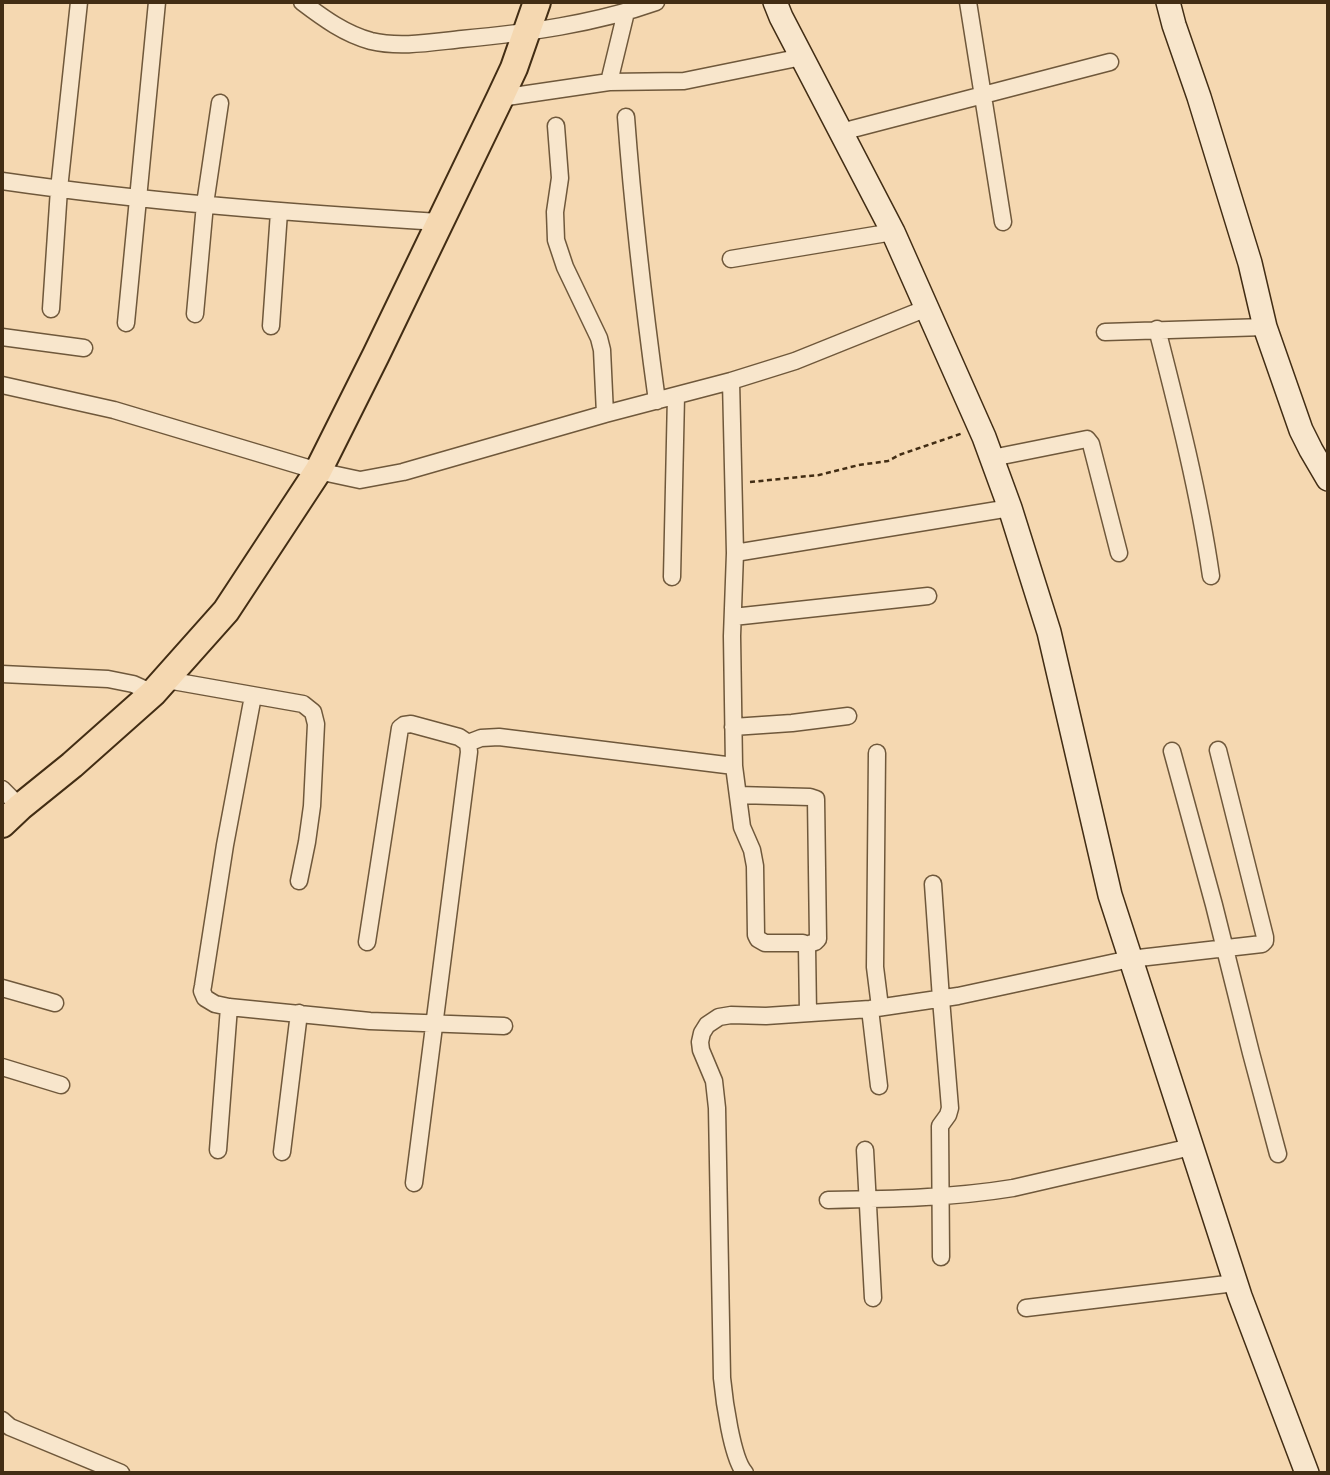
<!DOCTYPE html>
<style>
body{margin:0}
#map{position:relative;width:1330px;height:1475px;overflow:hidden;background:#f5d8b1;font-family:Cardo,serif}
canvas{display:block}
.frame{position:absolute;inset:0;border:4px solid #422d14;pointer-events:none}
</style>
<div id="map">
<canvas width="1330" height="1475"></canvas>
<div class="frame"></div>
</div>
<script>
const context = document.querySelector('canvas').getContext('2d');
context.lineJoin = 'round';
function strokePath(path, color, width, dash) { context.strokeStyle = color; context.lineWidth = width; context.lineCap = dash ? 'butt' : 'round'; context.setLineDash(dash || []); context.stroke(path); }
const street = new Path2D(`
 M302 2C323 18 345 34 371 41 400 48 433 42 462 39 527 33 594 24 656 2
 M968 2 1003 222
 M609 82 626 12
 M500 98 609 82 684 81 802 57
 M626 117C633 212 644 306 657 401
 M556 126 560 178 555 212 556 240 565 267 599 338 602 350 605 414
 M841 132 1110 62
 M2 181C147 202 293 213 439 222
 M731 259 893 232
 M51 309 59 189 79 2
 M195 314 205 204 220 103
 M126 323 157 2
 M271 326 279 212
 M1157 329C1178 411 1199 493 1211 576
 M1105 332 1265 327
 M2 337 84 348
 M731 381 735 553 732 636 734 766 742 827 752 850 755 866 756 935 758 939 765 943H803L807 946 808 1013
 M2 385 114 410 318 471 360 480 403 472 605 414 731 381 795 361 927 308
 M992 458 1087 439 1091 444 1119 553
 M735 553 1010 508
 M672 577 676 396
 M733 617 928 596
 M2 674 108 679 133 684 153 693
 M167 680 303 704 313 712 316 724 312 806 307 842 299 881
 M253 696 225 845 203 986 202 991 205 998 215 1004 229 1007 370 1021 504 1026
 M733 727 792 723 848 716
 M468 743 481 738 499 737 734 766
 M1172 751 1214 905 1251 1053 1278 1154
 M877 753 875 967 880 1007
 M2 789 20 807
 M738 795 810 797 816 799 818 939 815 942 806 945
 M933 884 941 999 950 1108 948 1115 940 1126 941 1257
 M367 942 400 728 404 725 411 724 459 737 468 743 469 752 414 1183
 M2 988 55 1003
 M870 1009 879 1086
 M2 1067 61 1085
 M218 1150 229 1007
 M865 1150 873 1298
 M282 1152 299 1013
 M828 1200C890 1199 952 1198 1013 1188L1191 1147
 M1026 1308 1235 1283
 M2 1420 10 1427 121 1473
 M745 1473C732 1459 724 1399 722 1378L717 1108 714 1081 701 1050 700 1042 702 1033 707 1025 719 1017 731 1015 766 1016 870 1009 958 996 1130 959 1262 944 1265 941V937L1218 750`);
const secondary = new Path2D(`
 M775 2 781 17 893 232 984 437 1010 508 1049 632 1110 895 1240 1296 1307 1473
 M1168 2 1174 25 1199 97 1250 263 1265 327 1301 430 1311 450 1328 479`);
const primary = new Path2D(`
 M2 824 20 807 72 765 153 693 226 611 318 471 376 355 500 98 514 68 537 2`);
strokePath(street, '#6f583b', 19);
strokePath(secondary, '#422d14', 26);
strokePath(primary, '#422d14', 30);
strokePath(new Path2D(`
 M750 482 819 475 859 465 888 461 899 455 963 433`), '#422d14', 2.5, [5, 3.5]);
strokePath(street, '#f8e6cc', 16);
strokePath(secondary, '#f8e6cc', 23);
strokePath(primary, '#f5d8b1', 26);
</script>
